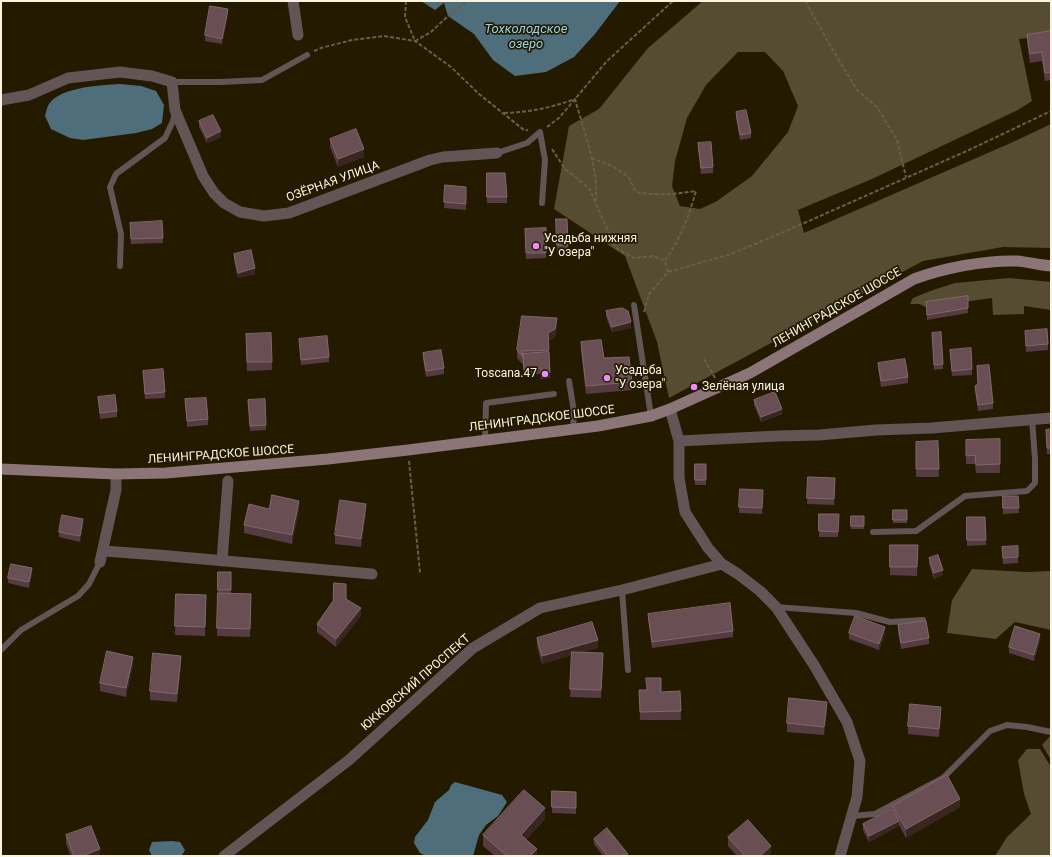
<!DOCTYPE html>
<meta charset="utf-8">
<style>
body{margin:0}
#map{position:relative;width:1052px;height:857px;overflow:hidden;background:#231a00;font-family:Roboto,sans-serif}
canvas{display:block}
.frame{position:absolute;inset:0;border:2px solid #f9f4e2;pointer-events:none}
</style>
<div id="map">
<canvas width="1052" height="857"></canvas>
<div class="frame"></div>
</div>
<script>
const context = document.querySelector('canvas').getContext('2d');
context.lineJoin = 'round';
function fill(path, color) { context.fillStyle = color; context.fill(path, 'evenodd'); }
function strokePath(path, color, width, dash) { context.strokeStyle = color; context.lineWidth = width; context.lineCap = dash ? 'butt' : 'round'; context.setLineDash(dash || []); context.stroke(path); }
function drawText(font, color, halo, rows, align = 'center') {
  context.font = font + ' Roboto,sans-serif'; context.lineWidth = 3.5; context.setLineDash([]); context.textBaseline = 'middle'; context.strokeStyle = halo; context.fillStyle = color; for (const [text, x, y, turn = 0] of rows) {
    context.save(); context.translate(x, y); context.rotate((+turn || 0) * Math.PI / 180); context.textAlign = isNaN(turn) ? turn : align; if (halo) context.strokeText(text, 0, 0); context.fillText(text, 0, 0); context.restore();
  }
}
fill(new Path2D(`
 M703 1H1051V35L1019 39 1032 101 1018 110 872 179 798 210 804 233 1013 142 1051 124V248L1003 247 923 261 669 398 657 342 625 256 554 209 569 126 599 109 648 48ZM738 52H765L783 71 798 106 788 132 752 176 717 201 700 209 680 206 672 186 675 161 687 118 706 85Z
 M1009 278 1051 282V310L1024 306V314L993 315 992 298 926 307 919 304H910L913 298 933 290 955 283Z
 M972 569 1026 572 1051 571V630L1015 622 996 639 947 633 952 600Z
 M1051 735V760L1042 745Z
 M1027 749H1040L1051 767V856H995L1007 837 1031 814 1024 794 1018 760Z`), '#554c32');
fill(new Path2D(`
 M421 1H620L595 34 574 57 546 72 515 76 493 60 474 34 448 16 444 3 435 10Z
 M120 84 141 86 156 91 164 105 162 123 152 129 136 133 83 140 70 138 51 129 45 116C46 112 47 107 49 104 60 87 102 85 120 84Z
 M455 782 502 795 507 802 498 816 486 825 479 835 473 856H426L420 853 414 843 415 837 428 820 435 802 449 790 451 785Z
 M172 841 180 842 185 850 182 855 179 856H152L149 850 152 842Z`), '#4e6e7b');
strokePath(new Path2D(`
 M406 1 405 17 415 41
 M805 1 834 52 857 90 877 107 897 140 906 177
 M415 41 431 32 448 16 468 1
 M314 51 321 48 352 40 384 36 415 41 451 67 479 94 524 130H528
 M504 113C530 112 550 108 575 99 584 132 598 166 596 200
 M547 127 559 118 607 61 673 1
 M552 149 565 169 589 188 615 247 634 258 653 256 665 261 668 272
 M591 158 610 165 628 176 636 192C657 196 675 194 696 191 688 219 681 237 665 261
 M644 312 649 294 668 272 731 254 784 232 969 150 1051 111
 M704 359 715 378
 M409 461 420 573`), '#675f47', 2, [4, 2]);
strokePath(new Path2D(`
 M172 82H221L262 80 307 55
 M540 132 545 160 542 203
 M497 153 527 143 540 132
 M120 266 121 234 110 187 116 174 165 138 173 121 175 113
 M634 305 651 416
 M569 381 574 412 573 429
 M485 439 486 403 554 394
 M873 532 916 531 965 496 1027 491 1035 483V459L1032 419
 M622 590 628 670
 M776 607 856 613 890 622 923 620
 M1 650 21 630 78 596 89 584 100 562
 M852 816 875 814 943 778 990 731 1007 725 1027 727 1051 732`), '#635456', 6);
strokePath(new Path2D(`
 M293 1 298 35
 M1 100 29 95 68 78 120 72 152 76 172 82 175 110 203 176 214 193 224 203 240 212 264 216 289 213 430 160 443 157 497 153
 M670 409 679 441V478L685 512 708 548 722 564 738 574 760 591 776 607 814 665 847 722 860 761 857 797 840 856
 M679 441 778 436 819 435 876 430 932 428 1051 418
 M104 551 158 555 372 574
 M222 561 228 481
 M100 562 116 490V474
 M224 856 349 760 473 648 540 608 622 590 722 564`), '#635456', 11);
strokePath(new Path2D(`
 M1 469 116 474 166 473 224 468 328 459 408 450 598 426 651 416 670 409 750 373 914 279C944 268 984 260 1017 261 1028 262 1040 265 1051 266`), '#8b7578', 11);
fill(new Path2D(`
 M228 15 222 44 205 41V35Z
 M1051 31V80L1045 81 1042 61 1030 63 1027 43V35Z
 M736 112 751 133V138L740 140 736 118Z
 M199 121 221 137 207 143 199 127Z
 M330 139 364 157 338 167 330 147Z
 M698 143 713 167V173L701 174 698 149Z
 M487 173 507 197V203H487Z
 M445 185 466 187V210L444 208Z
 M556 219H567L568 251H557Z
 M162 221 163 243 131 244 130 223Z
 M546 228V258L526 259 525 229Z
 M234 254 255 274 238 278 234 260Z
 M968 296V313L927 320 926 302Z
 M606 311 631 328 612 332 606 317Z
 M557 326 555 337 548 341 550 378 541 379V374L524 375 523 365 517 358V350Z
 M1025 331 1048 344V350L1026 352Z
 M271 333 272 370 247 371 246 334Z
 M932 333 943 364V369L934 370Z
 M299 339 329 357V362L301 365Z
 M581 342 604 358 632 382V390L586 394 581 350Z
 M950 350 972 369V375L952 376Z
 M423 353 444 368V374L426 377 423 359Z
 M878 363 908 377V383L881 387 878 368Z
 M977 366 993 403V409L978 411 975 391V386L978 384Z
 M143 371 165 392V398L145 399Z
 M98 397 117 411V417L100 419Z
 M185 399 208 419V425L187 427Z
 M248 400 266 425V430L250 431Z
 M754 400 782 414 761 422 754 405Z
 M1051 429V454H1047L1046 430Z
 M1000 439V473H976L975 464H966V440Z
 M938 441 939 477H916V442Z
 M695 464H706V485H695Z
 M808 477 835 478 834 505 807 504Z
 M763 496 762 514 739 513V507Z
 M1003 496H1018L1019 513 1003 514Z
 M269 509 299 510 292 544 244 533V525Z
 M893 510H907V523H893Z
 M366 513 361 547 335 544V535Z
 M819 514H839L838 537H819Z
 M851 516H864V529H851Z
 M967 517 986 540V545L967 546Z
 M83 525 80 542 59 537V532Z
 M890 545H918L917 576 890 575Z
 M1018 546V563L1003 564 1002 547Z
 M929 558 943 575 934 579 929 564Z
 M218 572H231V594L251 603 250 637 217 636Z
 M32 573 29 588 8 583V578Z
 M176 594 206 595 205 636 175 635Z
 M346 599 361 616 336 647 317 632V624Z
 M648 614 733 631V637L652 648 648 619Z
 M898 625 929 638V644L901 649 898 631Z
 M849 633H885L879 650 849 639Z
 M537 638 598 648 583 652 603 661 601 698 570 697 571 655 542 664 537 646Z
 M1040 640 1034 661 1009 653V647Z
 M181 664 177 702 150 700V691Z
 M133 665 126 697 100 691V683Z
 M639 690 661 692 680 691 681 720H640Z
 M827 710 824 735 787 732V723Z
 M941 715 939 737 908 734V726Z
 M552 791 576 792V814L552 813Z
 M893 806 960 807 906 838 899 825V826L869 842 863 830V824L893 809Z
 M545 819 526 840 537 856H495L483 846V835Z
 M66 835 100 856H71L66 844Z
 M728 837 771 854 769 856H737L728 846Z
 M594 839 628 856H603L594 844Z`), '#573b43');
fill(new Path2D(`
 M228 9V15L222 44V39Z
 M221 131V137L207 143V138Z
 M364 149V157L338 167V159Z
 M255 268V274L238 278V273Z
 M557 318V326L555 337 548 341V333Z
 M631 322V328L612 332V327Z
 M782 409V414L761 422V417Z
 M299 501V510L292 544V535Z
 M366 504V513L361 547V539Z
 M83 519V525L80 542V536Z
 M32 568V573L29 588V582Z
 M943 570V575L934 579V573Z
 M361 608V616L336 647V639Z
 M885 627V633L879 650V644Z
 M1040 634V640L1034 661V655Z
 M598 640V648L542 664V656Z
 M181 656V664L177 702V694Z
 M133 657V665L126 697V688Z
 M827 702V710L824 735V727Z
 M941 707V715L939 737V729Z
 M960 799V807L906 838V829Z
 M545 808V819L521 846V835Z
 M899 821V826L869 842V836Z
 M771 846V854L769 856H760Z
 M100 849V856H82Z
 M537 849V856H530Z`), '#3b2521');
const building = new Path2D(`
 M210 6 228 9 222 39 205 35Z
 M1051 31V72L1045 73 1042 52 1030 54 1027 35Z
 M746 110 751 133 740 135 736 112Z
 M213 115 221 131 207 138 199 121Z
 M356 129 364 149 338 159 330 139Z
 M711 142 713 167 701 168 698 143Z
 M487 173H505L507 197H487Z
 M445 185 466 187V204L444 202Z
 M556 219H567L568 246 557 245Z
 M162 221 163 238 131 239 130 223Z
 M546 228V253H526L525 229Z
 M251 250 255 268 238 273 234 254Z
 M968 296V308L927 315 926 302Z
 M622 308 628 311 631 322 612 327 606 311Z
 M522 316 557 318 555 329 548 333 549 350 522 351 523 357 517 350Z
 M1047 329 1048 344 1026 346 1025 331Z
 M941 332 943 364 934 365 932 333Z
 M271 333 272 362H247L246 334Z
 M327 336 329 357 301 360 299 339Z
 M601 340 604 358 629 357 632 382 586 386 581 342Z
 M971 348 972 369 952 371 950 350Z
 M441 350 444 368 426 371 423 353Z
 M549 352 550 373H541V368L524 370 523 354Z
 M905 359 908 377 881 381 878 363Z
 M989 365 993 403 978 405 975 386 978 384 977 366Z
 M163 369 165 392 145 394 143 371Z
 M775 392 782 409 761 417 754 400Z
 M115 395 117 411 100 413 98 397Z
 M206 398 208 419 187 421 185 399Z
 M265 399 266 425 250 426 248 400Z
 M1051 429V448H1047L1046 430Z
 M1000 439V464L976 465 975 455 966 456V440Z
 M938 441 939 469H916V442Z
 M695 464H706V480H695Z
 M808 477 835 478 834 499 807 498Z
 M740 489 763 490 762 508 739 507Z
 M272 495 299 501 292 535 244 525 249 504 269 509Z
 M1003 496H1018L1019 508H1003Z
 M340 500 366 504 361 539 335 535Z
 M893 510H907V520H893Z
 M819 514H839L838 532 819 531Z
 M62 515 83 519 80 536 59 532Z
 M851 516H864V526H851Z
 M967 517H985L986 540H967Z
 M890 545H918L917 567H890Z
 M1018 546V557L1003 558 1002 547Z
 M938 555 943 570 934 573 929 558Z
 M11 564 32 568 29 582 8 578Z
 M218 572H231V590H218Z
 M334 583 346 584V599L361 608 336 639 317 624 333 601Z
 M218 593 251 594 250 629 217 628Z
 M176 594 206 595 205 627 175 626Z
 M730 603 733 631 652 642 648 614Z
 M855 616 885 627 879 644 849 633Z
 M926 621 929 638 901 643 898 625Z
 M592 622 598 640 542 656 537 638Z
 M1015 626 1040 634 1034 655 1009 647Z
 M107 651 133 657 126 688 100 683Z
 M572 652 603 653 601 690 570 689Z
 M153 653 181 656 177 694 150 691Z
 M646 678H661V692L680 691 681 711 640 712 639 690H647Z
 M789 698 827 702 824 727 787 723Z
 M910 704 941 707 939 729 908 726Z
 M947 775 960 799 906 829 893 806Z
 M524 790 545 808 521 835 537 849 530 856H507L483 835Z
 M552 791 576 792V808L552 807Z
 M893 809 899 821 869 836 863 824Z
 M748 820 771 846 760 856H745L728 837Z
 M91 826 100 849 82 856H74L66 835Z
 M607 828 628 854 626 856H608L594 839Z`);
fill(building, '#694f54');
strokePath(building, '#7f696a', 1);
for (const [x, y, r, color] of [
 [536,246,4,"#ec8cfa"],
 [545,374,4,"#ec8cfa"],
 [607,378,4,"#ec8cfa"],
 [694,387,4,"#ec8cfa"]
]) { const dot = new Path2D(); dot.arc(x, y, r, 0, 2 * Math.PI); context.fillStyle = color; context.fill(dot); strokePath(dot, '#231a00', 1.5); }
drawText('12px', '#f9f4e2', '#231a00', [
 ["ОЗЁРНАЯ УЛИЦА",333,182,-20],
 ["ЛЕНИНГРАДСКОЕ ШОССЕ",837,308,-30],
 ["ЛЕНИНГРАДСКОЕ ШОССЕ",542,419,-7],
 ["ЛЕНИНГРАДСКОЕ ШОССЕ",221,455,-4],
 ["ЮККОВСКИЙ ПРОСПЕКТ",416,683,-41]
]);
drawText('12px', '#f9f4e2', '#231a00', [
 ["Усадьба нижняя",544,239],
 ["\"У озера\"",544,253],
 ["Усадьба",615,371],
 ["\"У озера\"",615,385],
 ["Toscana.47",537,374,"right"],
 ["Зелёная улица",702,387]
], 'left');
drawText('italic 13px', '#94d1eb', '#231a00', [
 ["Тохколодское",526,30],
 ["озеро",526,45]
]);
</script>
